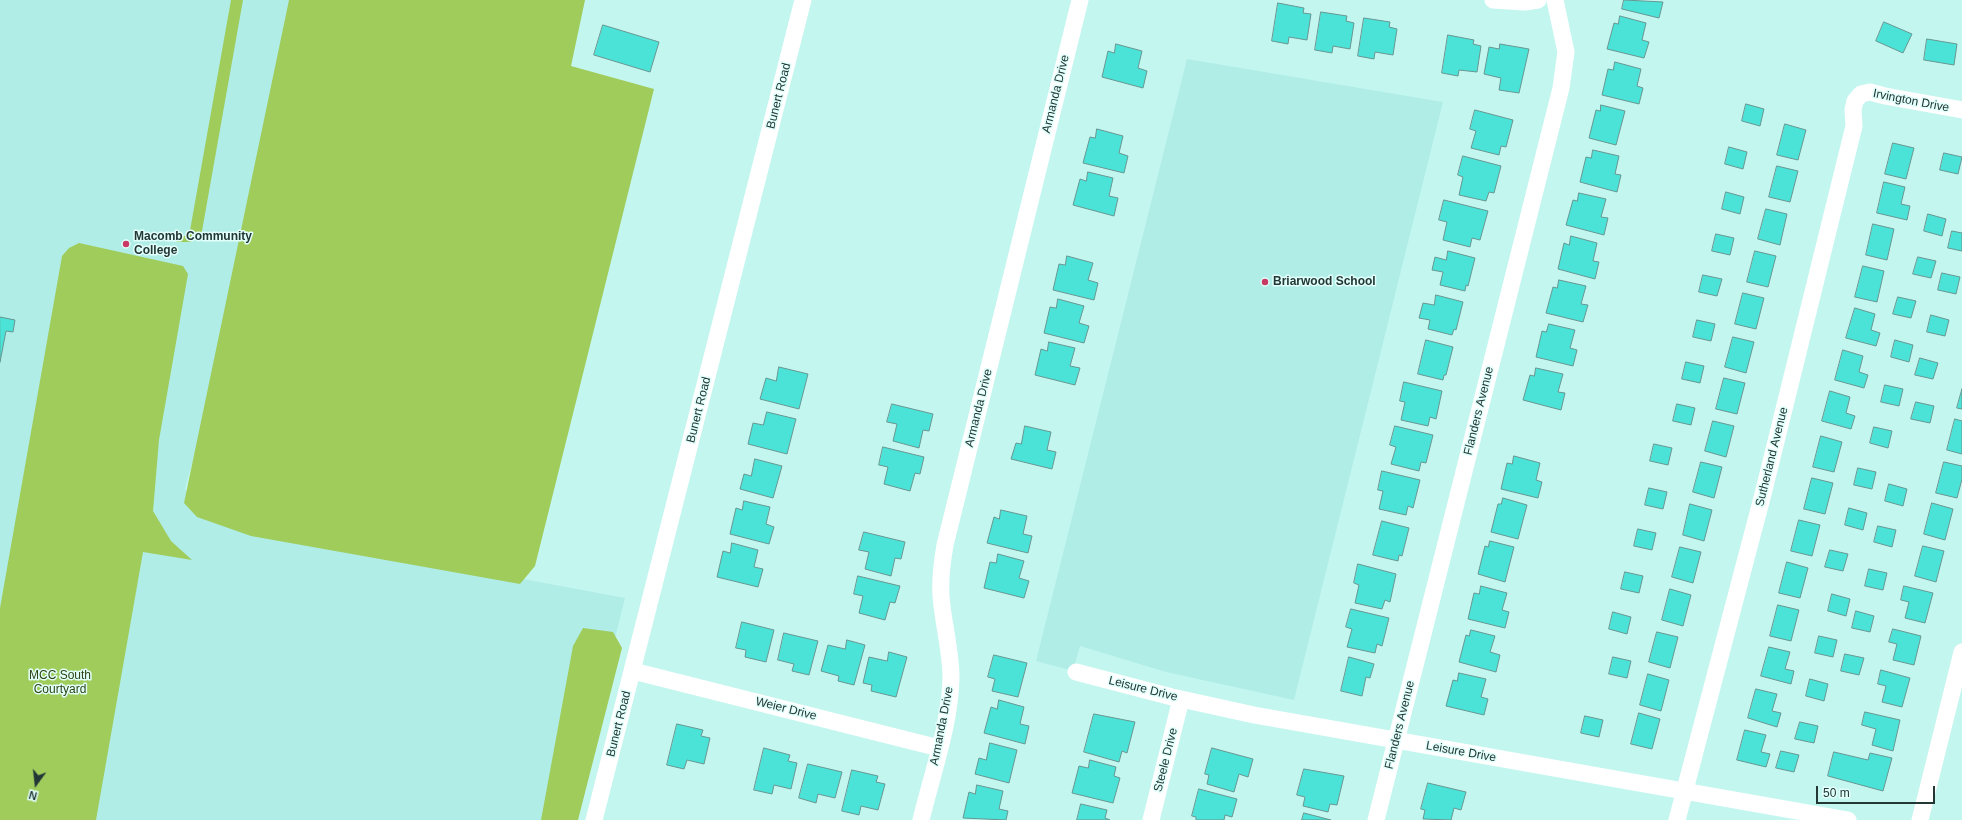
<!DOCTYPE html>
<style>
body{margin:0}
#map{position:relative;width:1962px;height:820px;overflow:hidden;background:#c4f6f0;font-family:Helvetica,sans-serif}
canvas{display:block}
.north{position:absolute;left:16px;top:764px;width:40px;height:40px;-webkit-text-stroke:3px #e1fffb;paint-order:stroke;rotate:195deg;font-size:11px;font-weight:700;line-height:16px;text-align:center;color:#233735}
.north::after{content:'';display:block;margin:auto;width:14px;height:18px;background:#233735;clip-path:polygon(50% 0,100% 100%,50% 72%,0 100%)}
.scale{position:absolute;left:1816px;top:786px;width:119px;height:18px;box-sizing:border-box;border:2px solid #233735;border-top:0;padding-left:5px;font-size:12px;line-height:14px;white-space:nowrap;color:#233735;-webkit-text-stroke:3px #e1fffb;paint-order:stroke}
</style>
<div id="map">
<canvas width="1962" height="820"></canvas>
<div class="north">N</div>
<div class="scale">50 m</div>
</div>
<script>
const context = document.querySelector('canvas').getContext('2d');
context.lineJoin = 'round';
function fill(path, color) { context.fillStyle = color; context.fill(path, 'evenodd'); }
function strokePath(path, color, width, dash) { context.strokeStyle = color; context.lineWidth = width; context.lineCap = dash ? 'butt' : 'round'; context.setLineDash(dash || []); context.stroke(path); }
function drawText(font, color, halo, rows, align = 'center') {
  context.font = font + ' Helvetica,sans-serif'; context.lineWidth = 3; context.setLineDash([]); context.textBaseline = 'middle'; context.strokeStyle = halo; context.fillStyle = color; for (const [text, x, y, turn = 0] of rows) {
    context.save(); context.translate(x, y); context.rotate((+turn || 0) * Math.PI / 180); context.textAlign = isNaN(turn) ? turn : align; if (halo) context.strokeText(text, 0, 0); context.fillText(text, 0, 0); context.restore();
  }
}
fill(new Path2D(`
 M0 0H319L185 489 212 521 625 598 570 820H0Z
 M1187 59 1443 102 1294 700 1166 672 1080 646 1073 671 1036 661Z`), '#b0ede6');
fill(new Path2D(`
 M231 0H243L202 231 191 242H176L179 236H189Z
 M289 0H585L571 66 654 89 535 566 520 584 251 536 197 517 184 503Z
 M79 243 183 266 188 274 159 440 153 511 171 541 192 560 143 552 96 820H0V608L62 256 69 248Z
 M583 628 613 632 622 648 578 820H541L573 646Z`), '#a0cc5c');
const building = new Path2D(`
 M1624 0 1663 2 1659 18 1622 9Z
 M1278 3 1304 8 1303 13 1311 14 1307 40 1289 37 1288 44 1272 41Z
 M1321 12 1347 16 1346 21 1354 23 1350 49 1333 46 1332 53 1315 50Z
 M1620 16 1646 23 1642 40 1649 42 1644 58 1607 49 1614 23 1618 24Z
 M1364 18 1390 22 1389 27 1397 29 1393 55 1375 52 1374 59 1358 56Z
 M1884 22 1912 34 1903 53 1876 41Z
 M603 25 659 42 650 72 594 55Z
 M1448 35 1474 40 1473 44 1481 46 1477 72 1459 70 1458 76 1442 73Z
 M1927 39 1957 44 1954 65 1924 60Z
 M1116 44 1142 51 1138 68 1147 71 1143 88 1102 77 1108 51 1114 53Z
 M1500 44 1529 49 1519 93 1499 90 1501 78 1484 74 1489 47 1499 49Z
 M1615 62 1641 69 1637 86 1643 88 1639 104 1602 95 1608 69 1613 70Z
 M1746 104 1764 109 1760 126 1742 121Z
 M1601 105 1625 111 1616 145 1589 138 1596 110 1600 111Z
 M1475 110 1513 120 1506 147 1501 146 1499 155 1471 148 1476 131 1470 129Z
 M1785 124 1806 130 1798 160 1777 155Z
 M1097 129 1123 136 1119 153 1128 156 1124 173 1083 163 1090 137 1095 138Z
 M1893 143 1914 148 1906 179 1885 174Z
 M1729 147 1747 152 1743 169 1725 164Z
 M1593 150 1619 156 1615 174 1621 175 1617 192 1580 182 1586 157 1591 158Z
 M1944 153 1962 157 1958 174 1940 170Z
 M1463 156 1501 166 1494 193 1489 192 1486 201 1459 195 1463 177 1458 175Z
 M1777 166 1798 171 1790 202 1769 197Z
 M1088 172 1113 178 1109 196 1118 198 1114 216 1073 205 1080 179 1086 181Z
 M1884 182 1905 187 1901 204 1910 206 1907 220 1877 213Z
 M1726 192 1744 197 1740 214 1722 209Z
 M1579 193 1606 199 1601 217 1608 218 1604 235 1566 225 1573 200 1577 201Z
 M1444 200 1488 211 1480 240 1472 238 1470 247 1443 240 1447 222 1439 220Z
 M1766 209 1787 214 1780 245 1758 239Z
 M1928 214 1946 219 1942 236 1924 231Z
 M1873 224 1894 229 1887 260 1866 255Z
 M1952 231 1962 233V251L1948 248Z
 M1716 234 1734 238 1730 255 1712 251Z
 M1571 236 1597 243 1593 261 1599 262 1595 279 1558 269 1564 243 1569 245Z
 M1448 251 1475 258 1468 286 1466 285 1465 291 1440 285 1443 272 1432 270 1435 257 1446 260Z
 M1755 251 1776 256 1768 287 1747 282Z
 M1067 256 1093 263 1088 280 1098 283 1094 300 1053 290 1059 264 1065 265Z
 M1918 257 1936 261 1931 278 1913 274Z
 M1863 266 1884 271 1877 302 1855 297Z
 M1942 273 1960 277 1956 294 1938 290Z
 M1703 275 1722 279 1717 296 1699 292Z
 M1559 280 1586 286 1581 304 1588 305 1583 322 1546 313 1553 287 1557 288Z
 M1743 293 1764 298 1756 329 1735 324Z
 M1436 295 1463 302 1456 330 1454 329 1452 335 1428 329 1430 320 1419 318 1423 303 1434 305Z
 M1898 297 1916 301 1911 318 1893 314Z
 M1058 299 1084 306 1079 323 1089 326 1084 343 1044 333 1050 307 1056 308Z
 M1855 308 1875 314 1871 330 1880 333 1876 346 1846 338Z
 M1931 315 1949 320 1945 336 1927 332Z
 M0 317 15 320 13 332 6 331 0 362Z
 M1697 320 1715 324 1711 341 1693 337Z
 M1549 324 1575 330 1570 348 1577 350 1573 366 1536 357 1542 331 1546 332Z
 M1733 337 1754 342 1746 373 1725 367Z
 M1426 340 1453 347 1446 375H1444L1443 380 1418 374Z
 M1895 340 1913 345 1909 362 1891 357Z
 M1049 342 1075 348 1070 366 1080 368 1075 385 1035 375 1041 349 1047 351Z
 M1843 350 1863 356 1859 372 1868 375 1864 388 1835 380Z
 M1920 358 1938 363 1933 379 1915 375Z
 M1686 362 1704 366 1700 383 1682 379Z
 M779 367 808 374 799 409 760 399 766 378 776 381Z
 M1536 368 1563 374 1558 392 1565 393 1561 410 1523 400 1530 375 1534 376Z
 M1724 378 1745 383 1737 414 1716 409Z
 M1404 382 1442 391 1436 419 1430 417 1428 426 1401 420 1405 402 1400 401Z
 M1885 385 1903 389 1899 406 1881 402Z
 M1962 389V409L1957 408Z
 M1830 391 1850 397 1846 413 1855 416 1851 429 1822 421Z
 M1916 402 1934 406 1930 423 1911 419Z
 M892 404 933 414 929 431 923 430 919 448 893 441 897 424 887 422Z
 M1677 404 1695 408 1691 425 1673 421Z
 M767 412 796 419 787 454 748 444 753 423 763 425Z
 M1955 419 1962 421V454L1947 450Z
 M1713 421 1734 426 1726 457 1705 451Z
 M1025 426 1051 432 1047 450 1056 452 1052 469 1011 459 1016 443 1021 444Z
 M1395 426 1433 435 1426 463 1421 462 1419 471 1391 464 1396 447 1390 445Z
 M1874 427 1892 431 1888 448 1870 443Z
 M1821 436 1842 442 1834 472 1813 467Z
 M1654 444 1672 448 1668 465 1650 461Z
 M883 447 924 457 920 474 915 473 910 491 884 484 888 467 879 465Z
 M1514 456 1540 463 1536 480 1542 482 1538 498 1501 489 1507 463 1512 464Z
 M755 459 782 466 773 498 740 489 744 474 751 476Z
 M1701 462 1722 467 1714 498 1693 492Z
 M1944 462 1962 466V479L1957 498 1936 493Z
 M1858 468 1876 472 1872 489 1854 485Z
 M1382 471 1420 480 1413 508 1408 506 1406 515 1379 509 1383 491 1378 490Z
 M1812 478 1833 483 1825 514 1804 509Z
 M1889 484 1907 489 1903 506 1885 501Z
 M1649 488 1667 492 1663 509 1645 505Z
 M1503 498 1527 505 1518 539 1491 532 1498 504H1501Z
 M744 501 770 507 766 524 774 527 769 544 730 534 736 508 742 510Z
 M1932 503 1953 509 1945 540 1924 534Z
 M1690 504 1712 510 1704 541 1683 535Z
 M1849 508 1867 513 1863 530 1845 525Z
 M1001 510 1027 516 1023 534 1032 536 1028 553 987 543 994 517 999 519Z
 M1799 520 1820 525 1812 556 1791 551Z
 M1382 521 1409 528 1402 556 1399 555 1398 561 1373 555Z
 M1878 526 1896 530 1892 547 1874 542Z
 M1638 529 1656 533 1652 550 1634 546Z
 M864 532 905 542 901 559 895 558 891 576 865 569 869 552 859 550Z
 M1490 541 1514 547 1505 582 1478 574 1485 546 1488 547Z
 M732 543 758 550 754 567 763 569 758 587 717 577 723 551 730 553Z
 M1923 546 1944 551 1936 582 1915 576Z
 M1680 547 1701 552 1693 583 1672 577Z
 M1830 550 1848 554 1843 571 1825 567Z
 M998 554 1024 561 1019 578 1029 581 1024 598 984 588 990 562 996 563Z
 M1787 562 1808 568 1800 598 1779 593Z
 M1358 564 1396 574 1390 602 1385 600 1382 609 1355 603 1359 585 1354 583Z
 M1869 569 1887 573 1883 590 1865 586Z
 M1625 572 1643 576 1639 593 1621 589Z
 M858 576 900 586 895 603 890 602 885 620 859 613 863 596 854 594Z
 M1481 586 1507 593 1502 610 1509 612 1505 628 1468 619 1474 593 1479 594Z
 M1904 586 1933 593 1925 623 1905 618 1909 602 1901 600Z
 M1670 589 1691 595 1683 626 1662 620Z
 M1832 594 1850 599 1846 616 1828 611Z
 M1778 605 1799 610 1791 641 1770 636Z
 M1351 609 1389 618 1382 646 1377 644 1375 653 1347 647 1352 629 1346 627Z
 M1856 611 1874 616 1870 632 1852 628Z
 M1613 612 1631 617 1627 634 1609 629Z
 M742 622 774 630 766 662 745 657 746 650 736 648Z
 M1893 629 1921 636 1914 665 1893 660 1897 644 1889 642Z
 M1471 630 1495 636 1490 652 1500 655 1496 672 1459 662 1466 635 1469 636Z
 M1657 632 1678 637 1670 668 1649 662Z
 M784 633 818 641 809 675 792 671 794 664 778 660Z
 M1819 636 1837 640 1833 657 1815 653Z
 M847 640 865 645 854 685 838 681 839 676 821 671 828 645 845 649Z
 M1769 647 1790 652 1785 669 1794 671 1791 684 1761 676Z
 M889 652 907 657 896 697 871 691 872 685 863 683 869 657 887 661Z
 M1845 654 1864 658 1859 675 1841 671Z
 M994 655 1027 663 1018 697 992 691 995 679 988 677Z
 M1349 657 1374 664 1370 678 1366 677 1362 696 1341 691Z
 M1613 657 1631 661 1627 678 1609 674Z
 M1881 670 1910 678 1902 707 1882 702 1886 686 1878 684Z
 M1459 673 1486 679 1481 697 1488 699 1484 715 1446 706 1453 680 1457 681Z
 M1648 674 1669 680 1661 711 1640 705Z
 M1810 679 1828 684 1824 701 1806 696Z
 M1756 689 1777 694 1772 711 1781 713 1777 727 1748 718Z
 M999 700 1024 707 1020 724 1029 726 1025 744 984 733 991 707 997 709Z
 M1865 712 1900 720 1893 751 1872 745 1876 729 1862 725Z
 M1639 713 1660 719 1652 749 1631 744Z
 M1094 714 1135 722 1127 753 1122 751 1119 762 1084 752Z
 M1585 716 1603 720 1599 737 1581 733Z
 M1800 722 1818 726 1814 743 1795 739Z
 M677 724 703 730 701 736 710 738 704 764 687 760 684 769 667 765Z
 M1745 730 1766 735 1761 752 1770 754 1766 767 1737 760Z
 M990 743 1017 750 1009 783 975 774 979 758 986 760Z
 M764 748 790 755 788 761 797 763 791 789 774 785 772 794 754 790Z
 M1212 748 1253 759 1248 777 1239 774 1234 792 1207 784 1209 775 1205 774Z
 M1781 751 1799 755 1794 772 1776 768Z
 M1834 752 1868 760 1870 753 1892 758 1883 791 1828 776Z
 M1090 760 1116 767 1114 776 1120 778 1113 803 1072 793 1079 766 1088 768Z
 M808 764 842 772 835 798 818 794 816 803 799 798Z
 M1304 769 1344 776 1337 805 1330 804 1328 812 1303 806 1305 797 1297 795Z
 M852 770 878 776 876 782 885 784 878 810 861 806 859 815 842 811Z
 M1428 783 1466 792 1461 810 1454 808 1451 820 1423 819 1425 810 1421 809Z
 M977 785 1003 791 999 809 1008 811 1006 820 963 818 969 792 975 794Z
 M1199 789 1237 799 1232 817 1225 815 1224 820H1196V817L1192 816Z
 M1081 804 1107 810 1105 818 1110 820H1077Z
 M1304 813 1331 820H1302Z`);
fill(building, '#4be3d7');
strokePath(building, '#679792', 1);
strokePath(new Path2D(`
 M1493 0 1525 2 1538 0
 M633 671 939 748
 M1076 672 1172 697 1254 715 1848 820
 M594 820 803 0
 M921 820C932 774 950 725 951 678 951 650 943 624 941 596 940 579 942 562 945 545L1080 0
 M1151 820 1181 699
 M1376 820 1561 88 1566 52 1555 0
 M1677 820 1763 494 1854 126 1853 110 1855 101 1861 94 1870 92 1885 96 1962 110
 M1920 820 1962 652`), '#fff', 17);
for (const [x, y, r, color] of [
 [126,244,4,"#c83963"],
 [1265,282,4,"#c83963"]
]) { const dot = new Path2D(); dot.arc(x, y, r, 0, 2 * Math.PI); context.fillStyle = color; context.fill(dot); strokePath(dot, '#e1fffb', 1.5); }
drawText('12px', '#233735', '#e1fffb', [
 ["Armanda Drive",1056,94,-76],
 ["Bunert Road",779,96,-76],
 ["Irvington Drive",1911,101,11],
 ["Armanda Drive",979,408,-76],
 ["Bunert Road",699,410,-76],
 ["Flanders Avenue",1479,411,-76],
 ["Sutherland Avenue",1772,457,-76],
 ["Leisure Drive",1143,689,14],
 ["Weier Drive",786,709,14],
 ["Bunert Road",619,724,-76],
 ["Flanders Avenue",1400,725,-76],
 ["Armanda Drive",942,726,-79],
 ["Leisure Drive",1461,752,10],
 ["Steele Drive",1166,760,-76]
]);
drawText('bold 12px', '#233735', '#e1fffb', [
 ["Macomb Community",134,237],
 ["College",134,251],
 ["Briarwood School",1273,282]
], 'left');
drawText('12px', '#304212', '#e1fffb', [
 ["MCC South",60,676],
 ["Courtyard",60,690]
]);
</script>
